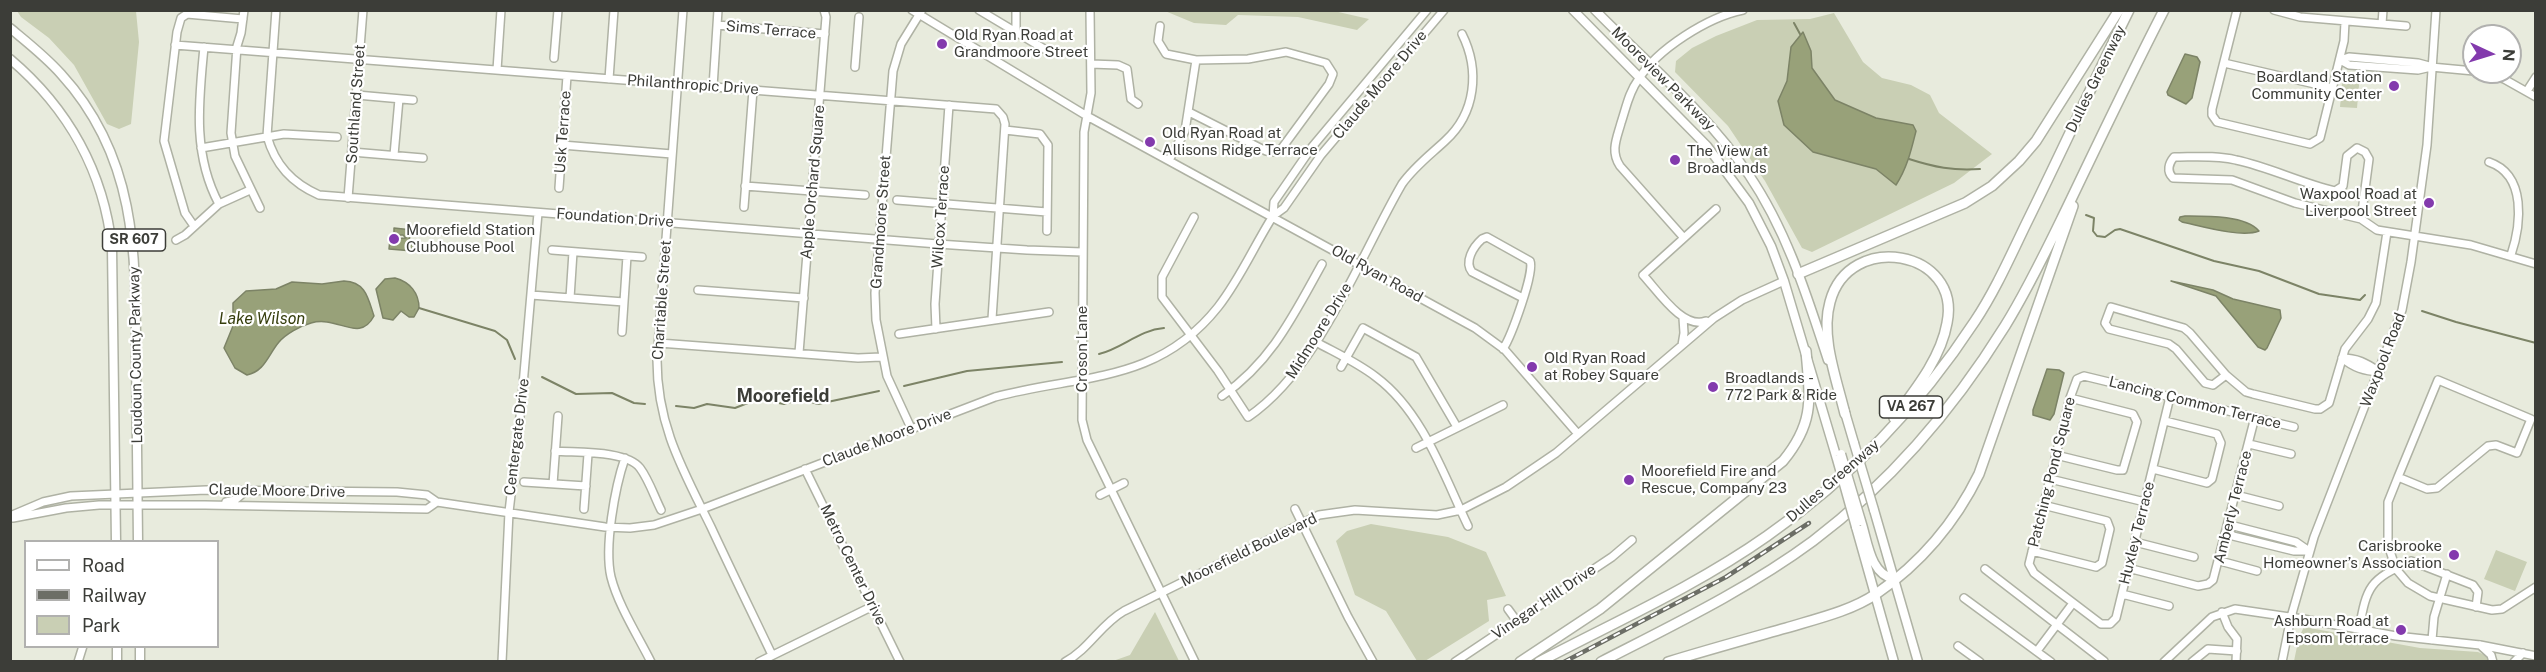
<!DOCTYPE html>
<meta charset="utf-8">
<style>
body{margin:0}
#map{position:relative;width:2546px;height:672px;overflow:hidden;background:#e8ebdd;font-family:"Public Sans",sans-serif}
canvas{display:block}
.frame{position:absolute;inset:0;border:12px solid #3c3d38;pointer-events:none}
.legend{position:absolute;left:24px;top:540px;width:195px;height:108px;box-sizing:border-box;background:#fff;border:2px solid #b1b1af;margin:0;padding:8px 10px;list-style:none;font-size:18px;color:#3c3d38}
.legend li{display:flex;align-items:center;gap:12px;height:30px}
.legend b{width:30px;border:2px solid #b1b1af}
.north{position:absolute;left:2462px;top:24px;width:60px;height:60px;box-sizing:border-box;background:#fff;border:2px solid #b1b1af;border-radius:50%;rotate:94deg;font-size:16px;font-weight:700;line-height:24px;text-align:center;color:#3c3d38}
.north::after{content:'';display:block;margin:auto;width:21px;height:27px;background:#833aad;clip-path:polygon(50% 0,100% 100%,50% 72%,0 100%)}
</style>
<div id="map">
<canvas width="2546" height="672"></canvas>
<div class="frame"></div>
<ul class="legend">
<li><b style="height:8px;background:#fff"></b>Road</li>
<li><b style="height:8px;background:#6c6e66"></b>Railway</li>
<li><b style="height:16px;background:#c9cfb4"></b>Park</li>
</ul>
<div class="north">N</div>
</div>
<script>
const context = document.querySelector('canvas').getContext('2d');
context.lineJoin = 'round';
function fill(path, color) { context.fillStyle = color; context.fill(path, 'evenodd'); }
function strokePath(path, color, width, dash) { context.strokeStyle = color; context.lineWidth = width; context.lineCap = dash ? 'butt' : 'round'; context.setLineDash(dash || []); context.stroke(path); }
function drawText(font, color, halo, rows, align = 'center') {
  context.font = font + ' "Public Sans",sans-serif'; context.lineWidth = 4.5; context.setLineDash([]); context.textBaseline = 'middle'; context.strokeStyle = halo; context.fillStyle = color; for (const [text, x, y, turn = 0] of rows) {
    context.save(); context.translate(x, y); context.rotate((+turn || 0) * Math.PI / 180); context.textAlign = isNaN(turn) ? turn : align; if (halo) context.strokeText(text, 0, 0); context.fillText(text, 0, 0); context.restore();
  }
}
fill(new Path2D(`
 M17 11H136L139 42 131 124 119 129 107 124 74 65 49 38 21 17Z
 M1165 11H1334L1369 19 1357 30 1298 17 1238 15 1226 25 1194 23Z
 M1834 13 1863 62 1882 78 1911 85 1930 95 1939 113 1992 154 1954 183 1812 252 1802 248 1765 181 1728 126 1675 72 1676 61 1692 48 1716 36 1757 20 1810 19Z
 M2343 72 2360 74 2357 108 2340 107Z
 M1371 524 1448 537 1486 552 1506 596 1487 600 1489 621 1425 661H1417L1386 611 1355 595 1336 541 1347 531Z
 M2496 550 2527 562 2515 591 2484 579Z
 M1155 612 1179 661H1113L1130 655Z
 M2304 627 2420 648 2478 652 2487 656 2489 661H2294L2299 637Z`), '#c9cfb4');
const water = new Path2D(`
 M1803 32 1811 51 1812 68 1835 100 1876 118 1913 125 1916 131C1911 151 1907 168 1896 185L1876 169 1813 152 1784 125 1778 101 1787 81 1791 47Z
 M2185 54 2197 57 2200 62 2192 98 2186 104 2168 95 2167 92Z
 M2185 216C2205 216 2245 215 2259 231 2241 238 2201 226 2182 222L2179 220 2180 217Z
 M394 228 412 230 409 239 414 241 413 251 389 249 390 239 406 238 403 235H394Z
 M395 278C410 282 419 293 419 308L414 317H409L401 311 393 320 383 318 376 289 385 279Z
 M344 281C366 282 368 298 374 316 359 344 338 315 311 323 300 326 286 334 279 342 268 355 265 371 247 375L235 368 224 348 233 326V303L246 291 276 289 292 282 322 284Z
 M2171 281 2213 290 2233 299 2280 310 2281 318 2267 348 2265 350 2258 347 2216 296Z
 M2047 369 2059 370 2064 373 2054 414 2050 420 2033 415V410Z`);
fill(water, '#98a179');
strokePath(water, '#7c8366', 1.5);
strokePath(new Path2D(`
 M1794 23 1800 34
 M1909 159C1934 167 1953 171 1980 169
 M2086 215 2094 218 2093 231 2097 236 2105 237 2115 230 2120 229 2214 261 2259 271 2319 294 2360 300 2365 295
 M419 308 495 331 507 340 515 359
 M2422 311 2456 322 2536 343
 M1099 354C1123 348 1139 330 1164 328
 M542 377 576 394 612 393 634 403 645 404
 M904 386 967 371 1062 362
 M676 406 694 408 707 404 735 408 758 399 784 404 801 399 818 404 879 391`), '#7c8366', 2);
const minor = new Path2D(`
 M244 10 241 33 237 46 231 133 235 156 260 208
 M276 10 267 136C275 165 292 183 319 195L938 244 1027 250 1082 252
 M683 10 657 360C657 426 683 470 711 527 731 570 752 613 772 655
 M912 10 1087 116 1475 328 1505 350 1578 434
 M979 10 1046 50
 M1090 10 1091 93 1084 132 1082 420 1087 440 1195 662
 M2237 10 2212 109V115L2217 122 2310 144 2320 138 2344 41 2345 22
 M2274 10 2300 17 2406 26
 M2382 24 2383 10
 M717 25 825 34
 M1160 26 1158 41 1166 54 1196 60 1248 59 1286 52 1326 63 1333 74 1329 84 1282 148 1275 152 1266 151 1189 112
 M1016 33V10
 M175 45 996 109 1003 117 1005 124 992 319
 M204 47C199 100 192 154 219 204
 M554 58 558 10
 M2340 60 2349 65 2418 70 2431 67 2474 71
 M2340 60 2349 57 2418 63 2429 66
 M2224 63 2332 88
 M1091 64 1118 65 1127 69 1131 99 1138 104
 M855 67 859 17
 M497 70 501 10
 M2481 72 2504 79 2536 97
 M609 79 614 10
 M713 87 718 10
 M2527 91 2536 77
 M357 95 413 100
 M1005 130 1040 134 1048 145 1047 231
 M562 145 672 154
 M201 148 284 134 337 137
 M2357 148 2365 152 2369 159 2361 219 2295 203 2232 180 2173 178C2166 171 2169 163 2174 157 2194 157 2216 155 2236 160 2269 167 2301 183 2335 191L2343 186 2347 156Z
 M352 152 423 158
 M394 155 399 99
 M1169 160 1185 131 1196 60
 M2489 162C2527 175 2521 225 2511 255
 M745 186 865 195
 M559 188 567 76
 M348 198 363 10
 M897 200 1047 212
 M744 207 753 90
 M1273 216 1274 202 1312 147 1427 10
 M1194 217 1162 277V297L1218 371 1248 417C1319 369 1359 258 1402 184 1414 167 1430 155 1445 141 1476 113 1480 70 1462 34
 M2361 219 2377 230 2471 245 2536 264
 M194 226 185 213 164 141 177 32 181 18 187 14 243 19
 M1684 238 1620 166C1610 151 1617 138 1621 123 1626 108 1629 92 1638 80 1657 49 1708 17 1743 10
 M176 240 185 235 219 204 250 190
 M552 250 642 257
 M698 290 804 298
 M531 295 624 302
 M570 298 573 252
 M2111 307 2184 328 2190 333 2226 375 2213 385 2205 383 2176 349 2169 344 2109 329 2105 323Z
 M1706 321C1683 330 1658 291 1643 275L1716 209
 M936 329 935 304 949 105
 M622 332 627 256
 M899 334 1049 312
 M1316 342C1336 353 1358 363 1376 377 1423 412 1444 476 1468 526
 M659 343 858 358 881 357
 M1682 345 1684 333 1683 318
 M1503 349C1511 337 1535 272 1530 261L1487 237 1482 239C1473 247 1464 262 1472 272L1523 298
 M799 353 826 17 824 10
 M2342 358C2354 368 2364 371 2380 372
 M2342 358C2357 358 2366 363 2378 371
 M1341 367 1363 328 1416 357 1457 427
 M2226 375 2246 392 2253 394 2315 409H2320L2329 403 2345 349 2368 319 2376 303 2387 232
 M2438 380 2531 419 2517 453 2496 445 2488 446 2437 488 2427 489 2398 477Z
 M1222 396C1272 361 1293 316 1322 264
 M2170 397 2116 618 2110 624H2101L2034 573 2029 564 2070 398 2077 379 2084 376 2294 427
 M911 428 887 376 876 320 875 293 893 71 901 44 922 10
 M2249 444 2291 454
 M1416 448 1503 405
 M555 451C576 453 626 450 640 468 649 480 654 496 661 510
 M2056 455 2117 470H2123L2137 422 2133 414 2070 398
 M625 458C615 487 604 547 611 577 618 605 638 636 651 662
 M805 469 900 662
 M2153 469 2207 483 2212 479 2221 443 2217 434 2165 421
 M2398 477 2388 502V545L2396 569 2408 583 2430 596 2492 610 2502 609 2536 587
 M2050 479 2145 502
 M524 482 586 486
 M553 484 558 416
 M1100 495 1124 483
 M2236 495 2279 506
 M226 502 235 500 247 490
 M584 509 588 454
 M1295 509 1348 617 1373 662
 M10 516 43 502 71 496 206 490 397 492 427 495 437 502 605 527 630 528 654 525 702 509 995 397C1081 374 1157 384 1218 307 1240 279 1254 246 1273 216L1284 208 1321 155 1444 10
 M13 518 66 508 99 505H205L427 509 437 502
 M2234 526 2296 542 2309 551H2294L2233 536 2227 530Z
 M2135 542 2194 557
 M2032 551 2096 567 2102 563 2110 529 2107 521 2043 505
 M2220 561 2257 571
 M2128 568 2198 586 2208 584 2213 580 2255 417
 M1985 569 2104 661
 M2122 594 2169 606
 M1964 598 2051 662
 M1508 609 1516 620
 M2222 612 2228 627 2237 639 2236 662
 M2359 629C2367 586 2369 580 2411 561L2473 585 2478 592 2476 607
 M2432 640 2434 617 2447 574
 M2480 645 2491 655 2493 662
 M1958 646 1980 662
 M2037 651 2073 603
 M78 662 83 646
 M502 662 509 512 521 408 538 213
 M759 662 873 606
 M1065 662C1089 649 1101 624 1124 611L1319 515 1355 510 1437 515 1461 510 1506 487 1556 453 1714 318 1742 300 1784 281
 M1455 662 1612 557 1632 540
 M2164 662 2212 617 2235 609 2303 619 2396 636 2480 645 2536 656
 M2192 662 2208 649 2237 651
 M2282 662 2291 617 2314 537 2402 310 2411 262 2427 145 2436 10
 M2514 662 2523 653`);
const major = new Path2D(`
 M1573 10 1707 146 1749 203 1771 246 1784 281 1837 459
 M1595 10C1647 63 1707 113 1749 175 1787 231 1807 296 1828 360
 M10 28C28 43 46 57 61 74 136 156 136 251 136 355 137 417 137 479 138 542
 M10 59C68 108 104 172 112 248L116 542
 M1844 409 1854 443
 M1874 510 1918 662
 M1861 521C1868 542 1870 574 1894 579
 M1856 527 1894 662
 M117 646V662
 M140 646V662`);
const highway = new Path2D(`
 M1798 274 1965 203 1992 186 2019 161 2036 141 2119 10
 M1845 414C1837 380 1820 337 1830 302 1849 230 1962 250 1947 323 1941 358 1915 390 1894 418
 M1520 662 1600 609 1783 461C1815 422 1810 398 1806 351
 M1539 662C1615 622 1696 586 1767 536 1849 479 1920 405 1975 321 1995 291 2010 257 2026 224 2061 153 2094 81 2129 10
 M1601 662C1673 625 1748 589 1813 541 1891 482 1954 408 2005 326 2028 289 2047 249 2066 210 2098 143 2130 76 2164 10
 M1668 662C1707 650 1747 639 1786 628 1816 619 1851 611 1876 594 1921 563 1955 523 1979 474L2073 206`);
strokePath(minor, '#afb2a4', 10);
strokePath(major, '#afb2a4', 11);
strokePath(highway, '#afb2a4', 12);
strokePath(minor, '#fff', 7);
strokePath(major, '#fff', 8);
strokePath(highway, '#fff', 9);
const rail = new Path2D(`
 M1564 662 1726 577 1809 523`);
strokePath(rail, '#6c6e66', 4.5);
strokePath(rail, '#fff', 2, [7]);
const majorBridge = new Path2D(`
 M1854 443 1874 510
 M1841 454 1861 521
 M1837 459 1856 527`);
strokePath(majorBridge, '#afb2a4', 11, []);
strokePath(majorBridge, '#fff', 8);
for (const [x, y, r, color] of [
 [942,44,6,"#833aad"],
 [2394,86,6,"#833aad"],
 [1150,142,6,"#833aad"],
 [1675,160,6,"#833aad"],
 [2429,203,6,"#833aad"],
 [394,239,6,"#833aad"],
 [1532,367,6,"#833aad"],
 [1713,387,6,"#833aad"],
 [1629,480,6,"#833aad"],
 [2454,555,6,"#833aad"],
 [2401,630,6,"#833aad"]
]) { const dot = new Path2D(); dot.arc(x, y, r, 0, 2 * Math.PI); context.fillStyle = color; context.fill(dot); strokePath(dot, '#fff', 2); }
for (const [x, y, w] of [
 [134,240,63],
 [1911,407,63]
]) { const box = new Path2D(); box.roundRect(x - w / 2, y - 11, w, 22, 4.5); context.fillStyle = '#fff'; context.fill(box); strokePath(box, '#3c3d38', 1.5); }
drawText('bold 14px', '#3c3d38', null, [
 ["SR 607",134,240],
 ["VA 267",1911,407]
]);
drawText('15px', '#3c3d38', '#fff', [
 ["Sims Terrace",771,30,5],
 ["Mooreview Parkway",1663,79,45],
 ["Dulles Greenway",2096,79,-64],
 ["Philanthropic Drive",693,85,4],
 ["Claude Moore Drive",1380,85,-50],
 ["Southland Street",356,104,-86],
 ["Usk Terrace",563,132,-86],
 ["Apple Orchard Square",813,182,-85],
 ["Wilcox Terrace",941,217,-86],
 ["Foundation Drive",615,218,4],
 ["Grandmoore Street",881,222,-86],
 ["Old Ryan Road",1377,274,29],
 ["Charitable Street",662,300,-86],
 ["Midmoore Drive",1319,331,-58],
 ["Croson Lane",1082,349,-90],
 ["Loudoun County Parkway",136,355,-91],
 ["Waxpool Road",2383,360,-69],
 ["Lancing Common Terrace",2195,403,14],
 ["Centergate Drive",517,437,-83],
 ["Claude Moore Drive",887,438,-21],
 ["Patching Pond Square",2052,472,-76],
 ["Dulles Greenway",1833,481,-41],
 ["Claude Moore Drive",277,491,1],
 ["Amberly Terrace",2233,507,-76],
 ["Huxley Terrace",2137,533,-76],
 ["Moorefield Boulevard",1249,550,-26],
 ["Metro Center Drive",853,565,64],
 ["Vinegar Hill Drive",1544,602,-34]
]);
drawText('15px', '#3c3d38', '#fff', [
 ["Old Ryan Road at",954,35],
 ["Grandmoore Street",954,52],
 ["Boardland Station",2382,77,"right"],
 ["Community Center",2382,94,"right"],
 ["Old Ryan Road at",1162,133],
 ["Allisons Ridge Terrace",1162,150],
 ["The View at",1687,151],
 ["Broadlands",1687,168],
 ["Waxpool Road at",2417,194,"right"],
 ["Liverpool Street",2417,211,"right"],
 ["Moorefield Station",406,230],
 ["Clubhouse Pool",406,247],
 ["Old Ryan Road",1544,358],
 ["at Robey Square",1544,375],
 ["Broadlands -",1725,378],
 ["772 Park & Ride",1725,395],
 ["Moorefield Fire and",1641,471],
 ["Rescue, Company 23",1641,488],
 ["Carisbrooke",2442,546,"right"],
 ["Homeowner’s Association",2442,563,"right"],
 ["Ashburn Road at",2389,621,"right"],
 ["Epsom Terrace",2389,638,"right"]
], 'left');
drawText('italic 16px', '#363e0d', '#fff', [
 ["Lake Wilson",262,319]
]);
drawText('bold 18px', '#3c3d38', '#fff', [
 ["Moorefield",783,396]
]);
</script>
